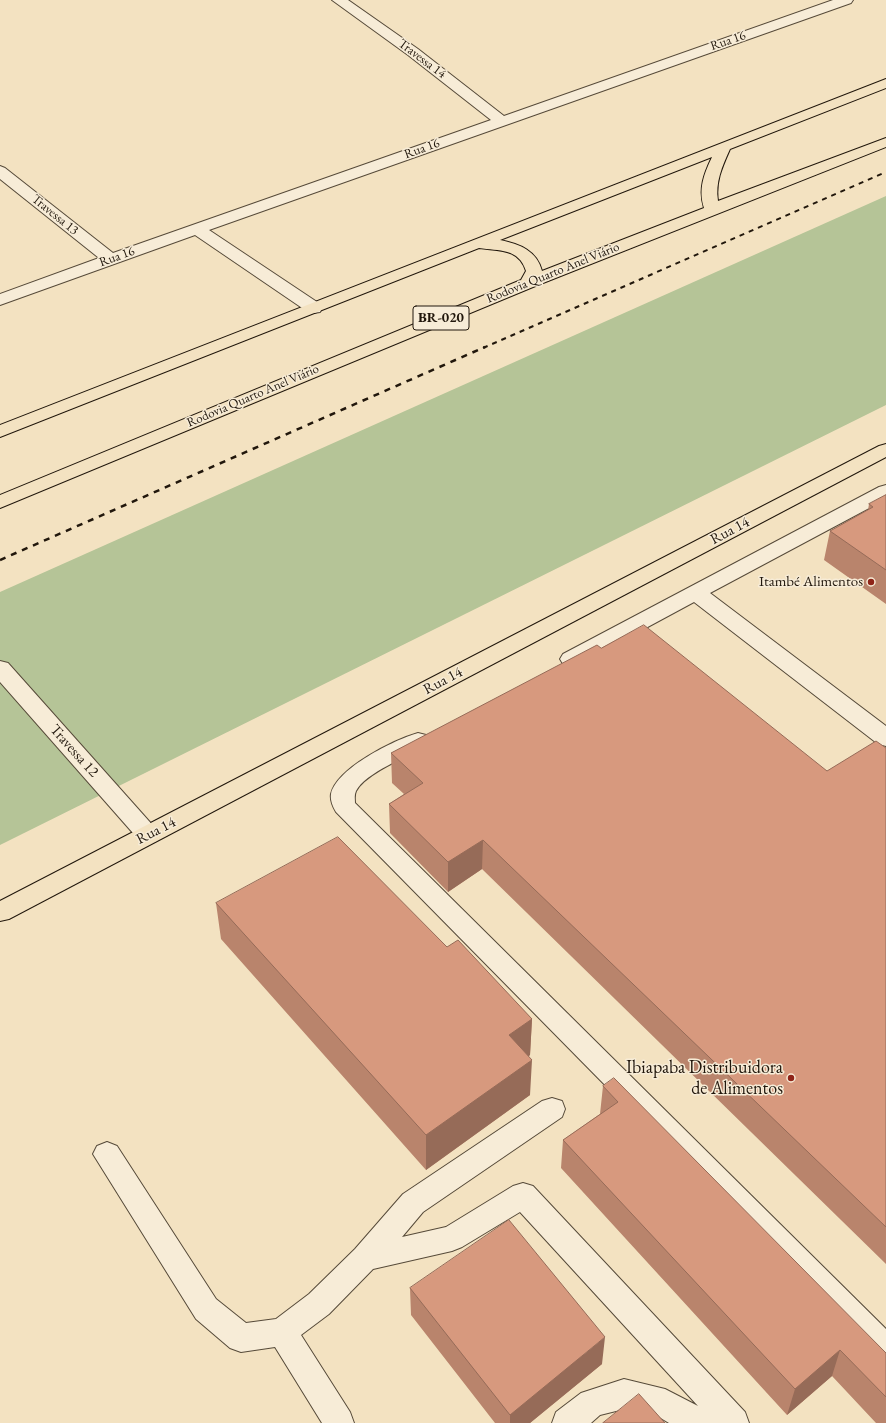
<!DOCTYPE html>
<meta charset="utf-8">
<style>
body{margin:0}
canvas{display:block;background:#f3e2c1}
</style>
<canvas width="886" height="1423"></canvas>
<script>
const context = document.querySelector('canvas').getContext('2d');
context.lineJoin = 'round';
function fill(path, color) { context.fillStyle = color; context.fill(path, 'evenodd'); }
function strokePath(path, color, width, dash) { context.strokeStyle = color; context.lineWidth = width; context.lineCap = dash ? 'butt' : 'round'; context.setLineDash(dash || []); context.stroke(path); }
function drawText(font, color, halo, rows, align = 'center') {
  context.font = font + ' "EB Garamond",serif'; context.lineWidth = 3; context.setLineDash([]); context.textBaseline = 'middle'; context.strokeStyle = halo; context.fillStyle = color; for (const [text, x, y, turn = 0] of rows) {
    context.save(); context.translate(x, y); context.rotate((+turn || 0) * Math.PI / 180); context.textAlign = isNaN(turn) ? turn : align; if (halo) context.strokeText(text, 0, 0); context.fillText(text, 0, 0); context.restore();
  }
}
fill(new Path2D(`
 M886 196V405L0 845V592Z`), '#b5c497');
const minor = new Path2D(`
 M332 0H348L418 49 504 116 833 0H853L851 3 209 230 320 304 322 308 320 312 314 313 308 312 195 235 0 305V294L99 258 0 179V166L5 168 113 253 491 120 408 55Z
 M886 485V499L710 593 886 726V746L878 744 694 602 579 664 571 666 563 664 560 659 563 654 879 487Z
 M0 661 8 663 156 829 160 835 156 841 148 844 140 841 0 682Z
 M418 733 426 735 429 741 426 747C408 756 365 773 356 791 354 795 355 799 355 803L886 1329V1363L875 1359 336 812C333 807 330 800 331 794 337 768 394 740 418 733Z
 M552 1098 562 1101 565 1109 562 1117 423 1212 402 1237 446 1227 513 1186 523 1183 533 1186 745 1412 749 1423H669L659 1417 624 1409 600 1415 591 1423H552L556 1412 581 1393 624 1379 665 1389 698 1406 520 1212 462 1247 452 1251 373 1269 329 1314 301 1335 350 1412 354 1423H322L275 1347 241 1352 230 1348 196 1319 93 1154 97 1146 107 1142 117 1146 216 1299 246 1323 276 1319 309 1294 355 1249 403 1194 542 1101Z`);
const major = new Path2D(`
 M886 444V457L9 919 0 921V901L879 446Z`);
const highway = new Path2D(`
 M886 79V88L730 149C722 167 715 182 718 201L886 138V147L533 287 0 508V495L521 280 526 271C519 248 499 251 479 248L0 437V425ZM712 157C704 174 698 189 704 208L542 271C537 251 520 244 500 240Z`);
strokePath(minor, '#564a39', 2);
strokePath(major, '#21170c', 2);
strokePath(highway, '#21170c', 2);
fill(minor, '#f7ecd7');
fill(major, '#f3e2c1');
fill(highway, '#f3e2c1');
strokePath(new Path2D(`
 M483 348 886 172`), '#21170c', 2, [5, 5]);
strokePath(new Path2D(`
 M0 560 485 347`), '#21170c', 2.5, [6, 6]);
fill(new Path2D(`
 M886 495V604L824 560 830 531 868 510 869 504Z
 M601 648 827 771 886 748V1264L482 869 448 892 390 833 389 804 404 794 392 783 391 753Z
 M216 903 447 947 532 1019 530 1055 529 1056 530 1095 426 1170 221 939Z
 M603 1086 886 1353V1423H876L832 1376 787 1415 561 1168 563 1140 600 1114Z
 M410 1288 602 1364 530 1423H495L411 1315Z`), '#b9846c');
fill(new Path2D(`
 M483 840 482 869 448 892V862Z
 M532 1019 530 1055 507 1070 509 1035Z
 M532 1060 530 1095 426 1170V1135Z
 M605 1337 602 1364 530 1423H510V1415Z
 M840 1350 832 1376 787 1415 795 1389Z`), '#966b58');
const building = new Path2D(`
 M886 495V570L830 531 873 507 869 504Z
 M644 625 827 771 876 741 886 748V1227L483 840 448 862 389 804 423 783 391 753 597 645 601 648Z
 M338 837 447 947 458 940 532 1019 509 1035 532 1060 426 1135 216 903Z
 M614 1078 886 1353V1397L840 1350 795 1389 563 1140 618 1102 603 1086Z
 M509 1220 605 1337 510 1415 410 1288Z
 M639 1394 665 1423H603Z`);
fill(building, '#d7997e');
strokePath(building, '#966b58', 1);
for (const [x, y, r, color] of [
 [871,582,4,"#8f2418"],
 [791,1078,4,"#8f2418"]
]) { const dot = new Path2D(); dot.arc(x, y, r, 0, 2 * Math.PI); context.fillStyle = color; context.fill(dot); strokePath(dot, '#f7ecd7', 1.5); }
drawText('13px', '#21170c', '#f7ecd7', [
 ["Rua 16",728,41,-19],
 ["Travessa 14",422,59,37],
 ["Rua 16",422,149,-20],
 ["Travessa 13",55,215,39],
 ["Rua 16",117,257,-20],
 ["Rodovia Quarto Anel Viário",553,273,-22],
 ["Rodovia Quarto Anel Viário",253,396,-23]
]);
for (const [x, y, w] of [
 [441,318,56]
]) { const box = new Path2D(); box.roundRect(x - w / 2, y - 12, w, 24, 3); context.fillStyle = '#f7ecd7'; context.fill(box); strokePath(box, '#21170c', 1); }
drawText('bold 14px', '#21170c', null, [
 ["BR-020",441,318]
]);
drawText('15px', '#21170c', '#f7ecd7', [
 ["Rua 14",730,531,-28],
 ["Rua 14",443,681,-28],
 ["Travessa 12",74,751,48],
 ["Rua 14",156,831,-27]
]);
drawText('15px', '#21170c', '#f7ecd7', [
 ["Itambé Alimentos",863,582]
], 'right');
drawText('18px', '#21170c', '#f7ecd7', [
 ["Ibiapaba Distribuidora",783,1068],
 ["de Alimentos",783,1089]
], 'right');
</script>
